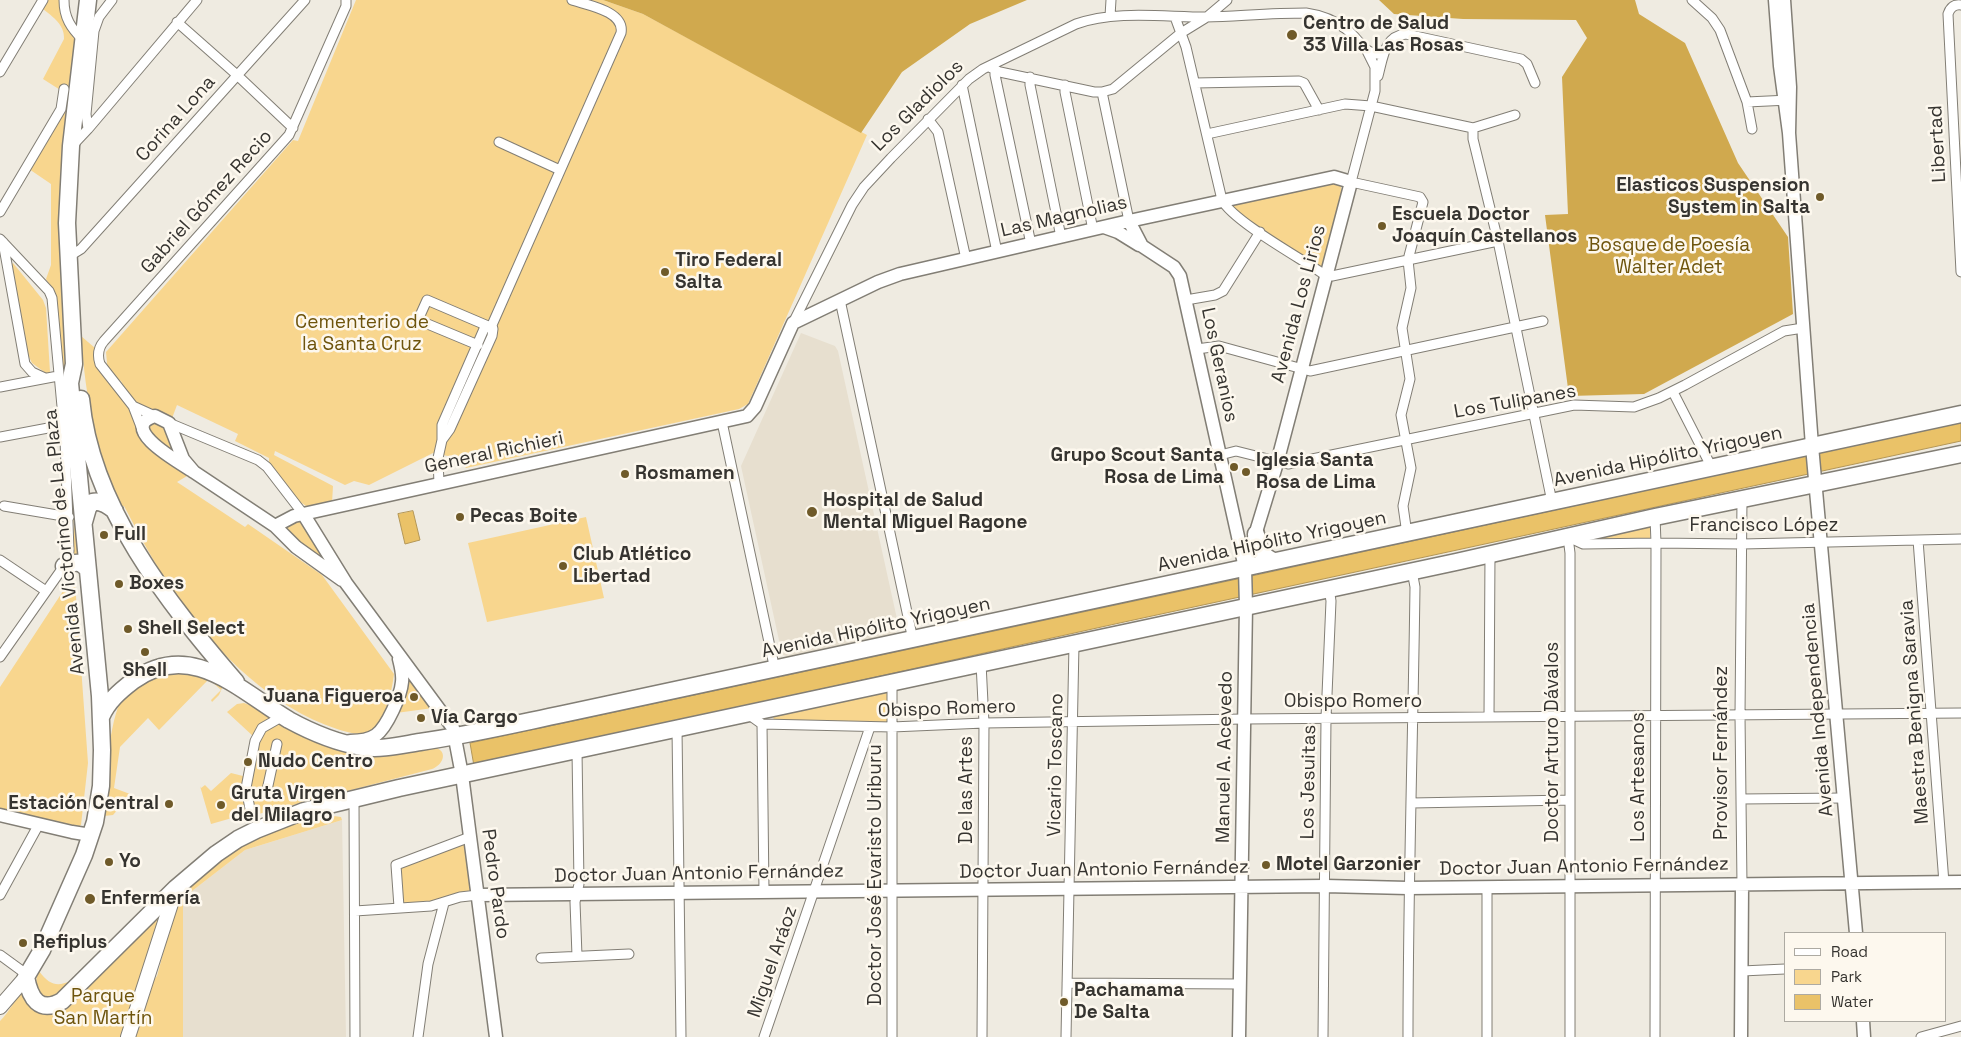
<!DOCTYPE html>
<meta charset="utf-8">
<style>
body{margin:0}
#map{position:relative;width:1961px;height:1037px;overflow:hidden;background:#efebe1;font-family:"Space Grotesk",sans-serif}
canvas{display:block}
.legend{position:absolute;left:1784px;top:932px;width:162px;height:90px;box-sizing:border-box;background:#fdf8ee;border:1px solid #adaaa2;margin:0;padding:6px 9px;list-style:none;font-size:15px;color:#363430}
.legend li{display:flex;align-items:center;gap:10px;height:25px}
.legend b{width:25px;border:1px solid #adaaa2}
</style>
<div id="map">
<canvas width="1961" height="1037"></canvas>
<ul class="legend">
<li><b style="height:6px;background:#fff"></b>Road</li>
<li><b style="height:14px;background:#f8d68e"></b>Park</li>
<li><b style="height:14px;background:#eac268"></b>Water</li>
</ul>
</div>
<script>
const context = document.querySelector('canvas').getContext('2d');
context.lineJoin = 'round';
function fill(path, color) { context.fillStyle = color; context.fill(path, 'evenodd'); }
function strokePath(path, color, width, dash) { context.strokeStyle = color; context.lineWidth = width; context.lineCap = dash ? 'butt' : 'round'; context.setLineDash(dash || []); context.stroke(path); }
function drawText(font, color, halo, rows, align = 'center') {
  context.font = font + ' "Space Grotesk",sans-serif'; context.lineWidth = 5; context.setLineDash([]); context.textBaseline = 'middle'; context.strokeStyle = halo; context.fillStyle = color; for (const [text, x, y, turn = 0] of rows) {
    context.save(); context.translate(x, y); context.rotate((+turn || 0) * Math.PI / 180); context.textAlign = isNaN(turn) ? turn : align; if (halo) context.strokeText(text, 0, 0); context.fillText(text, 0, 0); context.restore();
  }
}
fill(new Path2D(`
 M801 333 835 346 838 351 899 628 894 635 788 657 782 654 741 466Z
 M342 820 346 1037H183V898L245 850Z`), '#e7dfcf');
fill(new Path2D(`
 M48 0H62L76 43 69 93 82 558H72L74 528 68 442 53 291 46 279 51 265V184L29 169 65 93 43 79 64 39C65 25 53 17 43 9Z
 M356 0H603L643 14 867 135 748 404 739 409 466 468 458 458 433 453 369 485 354 481 345 485 275 451 274 455 333 486 332 503 312 507 306 506 299 501 269 466V458L235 441 238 434 177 405 171 421 130 400 121 381 108 374 106 352 293 140 298 141Z
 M1337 183 1341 187 1342 195 1323 266H1316L1230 208 1229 203Z
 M13 263 43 300 46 308 50 372 47 374 32 363 27 353 10 265Z
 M81 336 95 348 93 355 97 366 129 406 146 445 187 476 177 482 245 527 248 524 322 575 394 674C392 690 385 728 366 733 358 736 344 731 337 729 271 707 220 655 180 601 158 571 141 538 124 506L120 507C95 446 86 402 81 336Z
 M148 422H162L177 457 148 436Z
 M586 517 604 598 487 622 468 543Z
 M300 519 328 566 286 532 285 527Z
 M1651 526 1650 540 1586 542 1577 538Z
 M69 582 75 583 88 763 81 825 75 829 0 812V687Z
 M175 666C190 666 216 671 223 686L219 695 212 702 211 700 221 690 209 679 159 730 148 718 120 747 114 788 130 794 129 797 113 815 104 816 102 814C106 783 108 722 123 696 133 679 156 669 175 666Z
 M407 672 433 708 396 713Z
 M883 689 888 694V724L776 721 773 718 775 715Z
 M244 703 255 707 304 736 434 747C449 751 443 765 432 769L243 818 239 816 211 824 200 786 201 788 205 785 211 791 231 773 243 776 248 750 252 745 254 737 227 712 237 704Z
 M334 816 341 817 342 820 245 850 183 898V1037H132L147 988 157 976 179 895 232 849 292 823Z
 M465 843 471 890 430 903H401L398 867Z
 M164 906 124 1037H0V1021C10 1011 15 999 25 988L34 1009 45 1014 57 1011Z
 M39 971C53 991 65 985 82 974L57 999H47C38 992 33 982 39 971Z`), '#f8d68e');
fill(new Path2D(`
 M603 0H1027L970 24 902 72 861 133 643 14Z
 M1379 0H1635L1639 14 1685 43 1738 163 1788 237 1793 314 1644 394 1569 396 1545 215 1568 214 1562 77 1587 38 1576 20 1463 19 1394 14Z`), '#d0a94e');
const water = new Path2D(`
 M1961 422V441L1115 624 474 766 470 743 1256 575Z
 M413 511 420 540 405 544 398 514Z`);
fill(water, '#eac268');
strokePath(water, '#b49757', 1);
const street = new Path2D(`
 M64 0C64 18 71 28 83 40
 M1692 0 1712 18 1720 30 1747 102 1752 129
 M1961 5C1954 4 1950 8 1948 14L1961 272
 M1110 16 1111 0
 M1175 17 1186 47 1222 200C1233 221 1300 258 1322 273L1332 276 1498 241
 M177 22 237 75 293 128
 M1367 51 1375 67V91L1351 182 1420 197 1423 202 1408 260 1411 288 1402 328 1410 379 1401 415 1411 468 1403 506 1407 534
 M989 67 1000 72 1094 92H1102L1113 89 1181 33 1207 17 1227 0
 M995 71V75L1031 244
 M0 72 43 0
 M1378 76C1383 58 1384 36 1406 34L1521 59 1527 64 1535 83
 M1030 77V85L1061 237
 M1195 83 1299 81 1304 83 1319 110
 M962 85 997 252
 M1065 85V92L1093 230
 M1102 92 1129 221
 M1747 102 1789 100
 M928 119 938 132 966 259
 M1473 128V139L1498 241 1552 502
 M88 129 86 114 94 31 99 17 112 0
 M1207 134 1345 104 1371 106 1473 128 1515 115
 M499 142 560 170
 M72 146 88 129 197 0
 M0 212 61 109 64 89
 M0 239 49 291 52 298 65 439 69 551 64 566 0 657
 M3 242 25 364 32 372 45 378
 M68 257 81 249 305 0
 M840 300 913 640
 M1186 300 1215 295 1223 291 1260 232
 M793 323 852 205 864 187 891 158 969 79 983 69 1076 24C1115 10 1164 17 1206 17 1239 16 1272 13 1306 13 1320 15 1334 20 1346 29 1360 39 1364 56 1383 54
 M492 325 621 33C625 11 587 5 572 0
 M478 345 418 320 427 300 488 326
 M1197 349 1219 346 1310 371 1543 321
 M0 387 58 376
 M1673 392 1712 468
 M133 406 100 364C97 355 98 348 104 341L289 135 346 6V0
 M722 422 775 670
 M169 423 258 460 267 467 304 515
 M143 432 133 406 155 416
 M0 437 64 425
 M1220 455 1236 451 1288 464 1574 405 1634 407 1659 398 1685 385 1784 331 1803 328
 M439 484 438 458 442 440V425L484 329 492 325 493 329 492 336 450 429 442 440
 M4 506 69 517
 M1655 517 1656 543 1655 1037
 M1568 537 1570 553V1037
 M1568 537 1583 544 1656 543 1742 544 1961 539
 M1918 540 1944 883
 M0 560 46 591
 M981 663 984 723 982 1037
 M748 714 762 724 892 727 984 723 1245 719 1961 713
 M1489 716 1490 554
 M762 724 764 892
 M677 729 681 1037
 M267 790 277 744
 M1741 799 1844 798
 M354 800 355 1037
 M1412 803 1569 800
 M251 814 246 788 255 741 262 728 283 716
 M1742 885 1740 715 1742 499
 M1487 887V1037
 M0 895 39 824
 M399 907 396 865 470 837
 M355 911 431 906 460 897 478 895
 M0 955 22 971 26 977
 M577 956 575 902 579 884 577 751
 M541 958 629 954
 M1742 971 1785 969
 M1067 983 1239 984
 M418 1037 428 964 444 903
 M764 1037 870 727
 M892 1037V683
 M1066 1037 1074 644
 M1323 1037 1326 718 1331 601 1329 588
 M1408 1037C1408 887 1413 737 1415 587L1412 571
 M1921 1037 1961 1026`);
const secondary = new Path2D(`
 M1775 0 1780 66 1789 133 1790 87 1784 0
 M1789 133 1812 446 1856 933
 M1129 221 1142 246 1174 267 1180 276 1245 568 1246 606 1239 1037
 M1104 227 1118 232 1139 245
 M155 416 169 423 183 459 194 472C184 465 115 428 155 416Z
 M194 472 275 526 296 547 342 580
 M304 515 346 583 453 728 462 775 496 1037
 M275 526 294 516 747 416 755 407 793 323 878 282 900 274 1129 221 1334 177 1351 182 1277 463 1245 568
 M350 741C359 741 369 740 376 735 387 727 401 695 402 682 403 674 401 667 399 659
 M0 815 72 832 91 835
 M478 895 1325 886 1408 888 1961 882
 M1863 1021 1864 1037
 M1741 1037 1742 885`);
const primary = new Path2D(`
 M0 1007 26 977
 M128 1037 176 888`);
const highway = new Path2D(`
 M88 0 71 146 67 223 74 364 70 383 100 696 102 750 101 786 95 822 84 855 42 950 26 977C30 998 39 1014 62 1001L176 888 216 854 238 839 256 830 304 811 399 788 1456 562 1655 517 1961 454
 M81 399C91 507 168 603 236 682
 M84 522 88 508 92 502C101 500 108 505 115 511
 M1256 534C1257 546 1262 557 1274 561
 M64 566C75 562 80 560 88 570
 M101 717C108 701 120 691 133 681 191 638 240 691 289 720 311 732 338 743 362 747 381 750 401 745 420 742 468 735 515 724 563 714 792 667 1020 616 1248 567 1486 516 1724 467 1961 414`);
strokePath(street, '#827e75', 11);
strokePath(secondary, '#827e75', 15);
strokePath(primary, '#827e75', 16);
strokePath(highway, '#827e75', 19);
strokePath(street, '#fff', 9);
strokePath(secondary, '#fff', 12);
strokePath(primary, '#fff', 14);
strokePath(highway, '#fff', 16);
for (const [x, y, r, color] of [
 [1292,35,6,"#6f5a29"],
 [1820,197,5,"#6f5a29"],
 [1382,226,5,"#6f5a29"],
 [665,272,5,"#6f5a29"],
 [1234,467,5,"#6f5a29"],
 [1246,472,5,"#6f5a29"],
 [625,474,5,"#6f5a29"],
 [812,512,6,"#6f5a29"],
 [460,517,5,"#6f5a29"],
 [104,535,5,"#6f5a29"],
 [563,566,5,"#6f5a29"],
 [119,584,5,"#6f5a29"],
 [128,629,5,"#6f5a29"],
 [145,652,5,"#6f5a29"],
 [414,697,5,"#6f5a29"],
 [421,718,5,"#6f5a29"],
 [248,762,5,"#6f5a29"],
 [169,804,5,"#6f5a29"],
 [221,805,5,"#6f5a29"],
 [109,862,5,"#6f5a29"],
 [1266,865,5,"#6f5a29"],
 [90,899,6,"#6f5a29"],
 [23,943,5,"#6f5a29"],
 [1064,1002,5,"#6f5a29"]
]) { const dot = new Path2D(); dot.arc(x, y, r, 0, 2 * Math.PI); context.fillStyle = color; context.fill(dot); strokePath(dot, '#fdf8ee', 2); }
drawText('bold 19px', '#363430', '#fdf8ee', [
 ["Centro de Salud",1303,24],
 ["33 Villa Las Rosas",1303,46],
 ["Elasticos Suspension",1810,186,"right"],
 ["System in Salta",1810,208,"right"],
 ["Escuela Doctor",1392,215],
 ["Joaquín Castellanos",1392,237],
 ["Tiro Federal",675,261],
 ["Salta",675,283],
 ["Grupo Scout Santa",1224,456,"right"],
 ["Rosa de Lima",1224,478,"right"],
 ["Iglesia Santa",1256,461],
 ["Rosa de Lima",1256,483],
 ["Rosmamen",635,474],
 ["Hospital de Salud",823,501],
 ["Mental Miguel Ragone",823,523],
 ["Pecas Boite",470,517],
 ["Full",114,535],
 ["Club Atlético",573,555],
 ["Libertad",573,577],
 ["Boxes",129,584],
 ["Shell Select",138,629],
 ["Shell",145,671,"center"],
 ["Juana Figueroa",404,697,"right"],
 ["Vía Cargo",431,718],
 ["Nudo Centro",258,762],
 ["Gruta Virgen",231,794],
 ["del Milagro",231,816],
 ["Estación Central",159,804,"right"],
 ["Yo",119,862],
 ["Motel Garzonier",1276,865],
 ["Enfermería",101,899],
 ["Refiplus",33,943],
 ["Pachamama",1074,991],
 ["De Salta",1074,1013]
], 'left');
drawText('19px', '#363430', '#fdf8ee', [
 ["Los Gladiolos",918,106,-45],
 ["Corina Lona",176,119,-48],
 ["Libertad",1938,144,-93],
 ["Gabriel Gómez Recio",207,202,-48],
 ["Las Magnolias",1064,217,-13],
 ["Avenida Los Lirios",1299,304,-75],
 ["Los Geranios",1219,365,78],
 ["Los Tulipanes",1515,402,-10],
 ["General Richieri",494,453,-12],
 ["Avenida Hipólito Yrigoyen",1668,457,-12],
 ["Francisco López",1764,526],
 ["Avenida Victorino de La Plaza",65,542,-96],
 ["Avenida Hipólito Yrigoyen",1272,542,-12],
 ["Avenida Hipólito Yrigoyen",876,628,-12],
 ["Obispo Romero",1353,702],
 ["Obispo Romero",947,709,-2],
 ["Avenida Independencia",1818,710,-95],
 ["Maestra Benigna Saravia",1915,712,-94],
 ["Doctor Arturo Dávalos",1553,742,-90],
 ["Provisor Fernández",1722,753,-90],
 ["Manuel A. Acevedo",1225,757,-89],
 ["Vicario Toscano",1056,765,-89],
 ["Los Artesanos",1639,777,-90],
 ["Los Jesuitas",1309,782,-89],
 ["De las Artes",967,790,-90],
 ["Doctor Juan Antonio Fernández",1584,867,-1],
 ["Doctor Juan Antonio Fernández",1104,870,-1],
 ["Doctor Juan Antonio Fernández",699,874,-1],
 ["Doctor José Evaristo Uriburu",876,875,-90],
 ["Pedro Pardo",495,884,82],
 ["Miguel Aráoz",773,962,-71]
]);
drawText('19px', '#6e540c', '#fdf8ee', [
 ["Bosque de Poesía",1669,246],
 ["Walter Adet",1669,268],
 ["Cementerio de",362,323],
 ["la Santa Cruz",362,345],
 ["Parque",103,997],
 ["San Martín",103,1019]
]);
</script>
